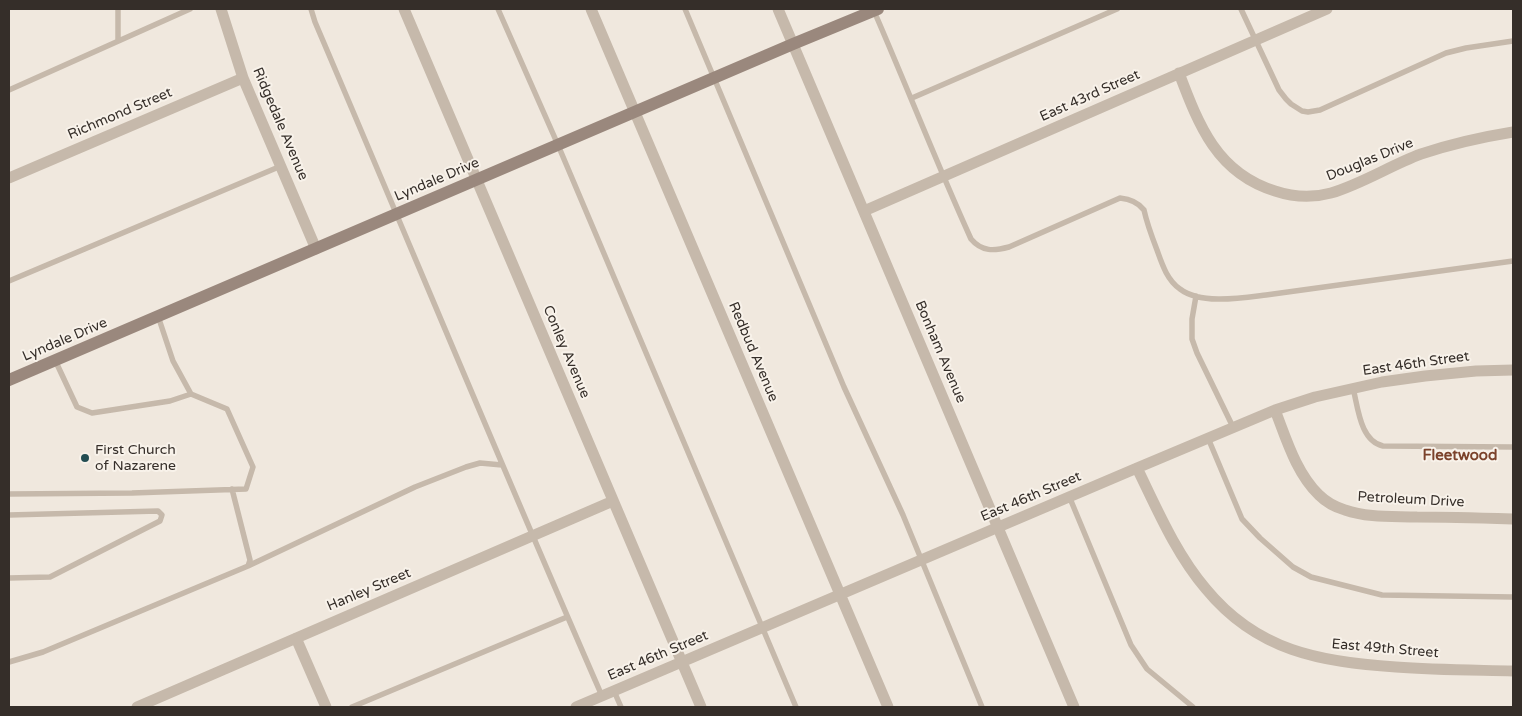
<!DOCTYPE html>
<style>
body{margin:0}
#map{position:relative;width:1522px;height:716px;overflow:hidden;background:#f0e8de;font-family:"Varela Round",sans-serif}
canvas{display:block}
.frame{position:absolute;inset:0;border:10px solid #352e29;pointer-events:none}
</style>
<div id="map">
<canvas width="1522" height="716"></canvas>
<div class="frame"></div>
</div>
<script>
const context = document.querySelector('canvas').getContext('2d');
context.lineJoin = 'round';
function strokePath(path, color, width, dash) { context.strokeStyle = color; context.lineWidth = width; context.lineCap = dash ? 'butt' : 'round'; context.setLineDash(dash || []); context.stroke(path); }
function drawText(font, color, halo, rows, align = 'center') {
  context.font = font + ' "Varela Round",sans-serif'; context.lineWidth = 4; context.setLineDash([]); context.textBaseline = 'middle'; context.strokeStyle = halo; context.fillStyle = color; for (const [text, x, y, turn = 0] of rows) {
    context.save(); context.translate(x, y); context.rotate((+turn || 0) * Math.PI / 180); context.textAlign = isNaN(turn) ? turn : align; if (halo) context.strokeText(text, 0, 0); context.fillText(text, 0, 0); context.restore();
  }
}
strokePath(new Path2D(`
 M118 9V41
 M311 9 315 22C411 247 504 472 602 696
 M498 9 558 145 796 707
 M685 9 844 387 903 515 982 707
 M1241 9 1279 90 1286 99 1291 104 1302 111 1308 112 1320 110 1446 53 1466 48 1513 41
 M874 11C907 87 937 164 971 239 982 252 994 251 1009 247L1120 198C1130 199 1138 202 1144 210 1147 224 1152 237 1157 250 1162 264 1167 280 1180 289 1201 305 1242 298 1266 295L1513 261
 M9 90 190 9
 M912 98 1117 9
 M9 281 281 166
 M1196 296 1192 319V339L1197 353 1233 427
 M55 360 77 407 92 413 170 401 191 394
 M1353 388C1358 407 1360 441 1383 446L1513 447
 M1208 438 1242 519 1260 538 1293 567 1311 577 1382 595 1513 597
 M9 494 132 493 246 489 253 467 227 409 191 394 173 361 158 316
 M1069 496 1131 645 1147 669 1193 707
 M9 515 158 511 162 515 160 521 50 577 9 578
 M248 566 415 487 466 467 480 463 502 465
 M9 662 43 652 248 566 250 560 232 489
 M614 691 621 707
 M352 707 567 617`), '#c6b9ab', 5.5);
strokePath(new Path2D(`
 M221 9 243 78 316 249
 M404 9 701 707
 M591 9 888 707
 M778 9 1074 707
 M1179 73C1199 126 1217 173 1275 191 1293 197 1313 198 1331 193 1362 184 1391 165 1421 154 1451 144 1482 137 1513 132
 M9 178 243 78
 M864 211 1327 9
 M1275 410C1286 438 1296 473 1319 495 1326 502 1335 507 1345 510 1368 518 1394 516 1417 517 1449 517 1481 518 1513 519
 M1137 468C1157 509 1176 554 1206 589 1257 651 1320 662 1396 667 1435 670 1474 670 1513 671
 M296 638 326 707
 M137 707 613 501
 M576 707 1137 468 1275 410 1315 397 1382 382 1425 376 1476 371 1513 370`), '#c6b9ab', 11);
strokePath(new Path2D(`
 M9 380 793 44 878 9`), '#9a887d', 12);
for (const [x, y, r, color] of [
 [85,458,5,"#234d52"]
]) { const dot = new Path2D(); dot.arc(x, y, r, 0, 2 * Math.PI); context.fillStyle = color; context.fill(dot); strokePath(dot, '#f8f2ea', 2); }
drawText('14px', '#352e29', '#f8f2ea', [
 ["East 43rd Street",1090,96,-24],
 ["Richmond Street",120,114,-23],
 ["Ridgedale Avenue",280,124,67],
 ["Douglas Drive",1370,160,-22],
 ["Lyndale Drive",437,180,-23],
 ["Lyndale Drive",65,340,-23],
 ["Conley Avenue",566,352,67],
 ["Redbud Avenue",753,352,67],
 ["Bonham Avenue",940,352,67],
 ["East 46th Street",1416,364,-8],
 ["East 46th Street",1031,497,-23],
 ["Petroleum Drive",1411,500,3],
 ["Hanley Street",369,590,-23],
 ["East 49th Street",1385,649,5],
 ["East 46th Street",658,656,-23]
]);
drawText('14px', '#352e29', '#f8f2ea', [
 ["First Church",95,450],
 ["of Nazarene",95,466]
], 'left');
drawText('bold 15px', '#7b422b', '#f8f2ea', [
 ["Fleetwood",1460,456]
]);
</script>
